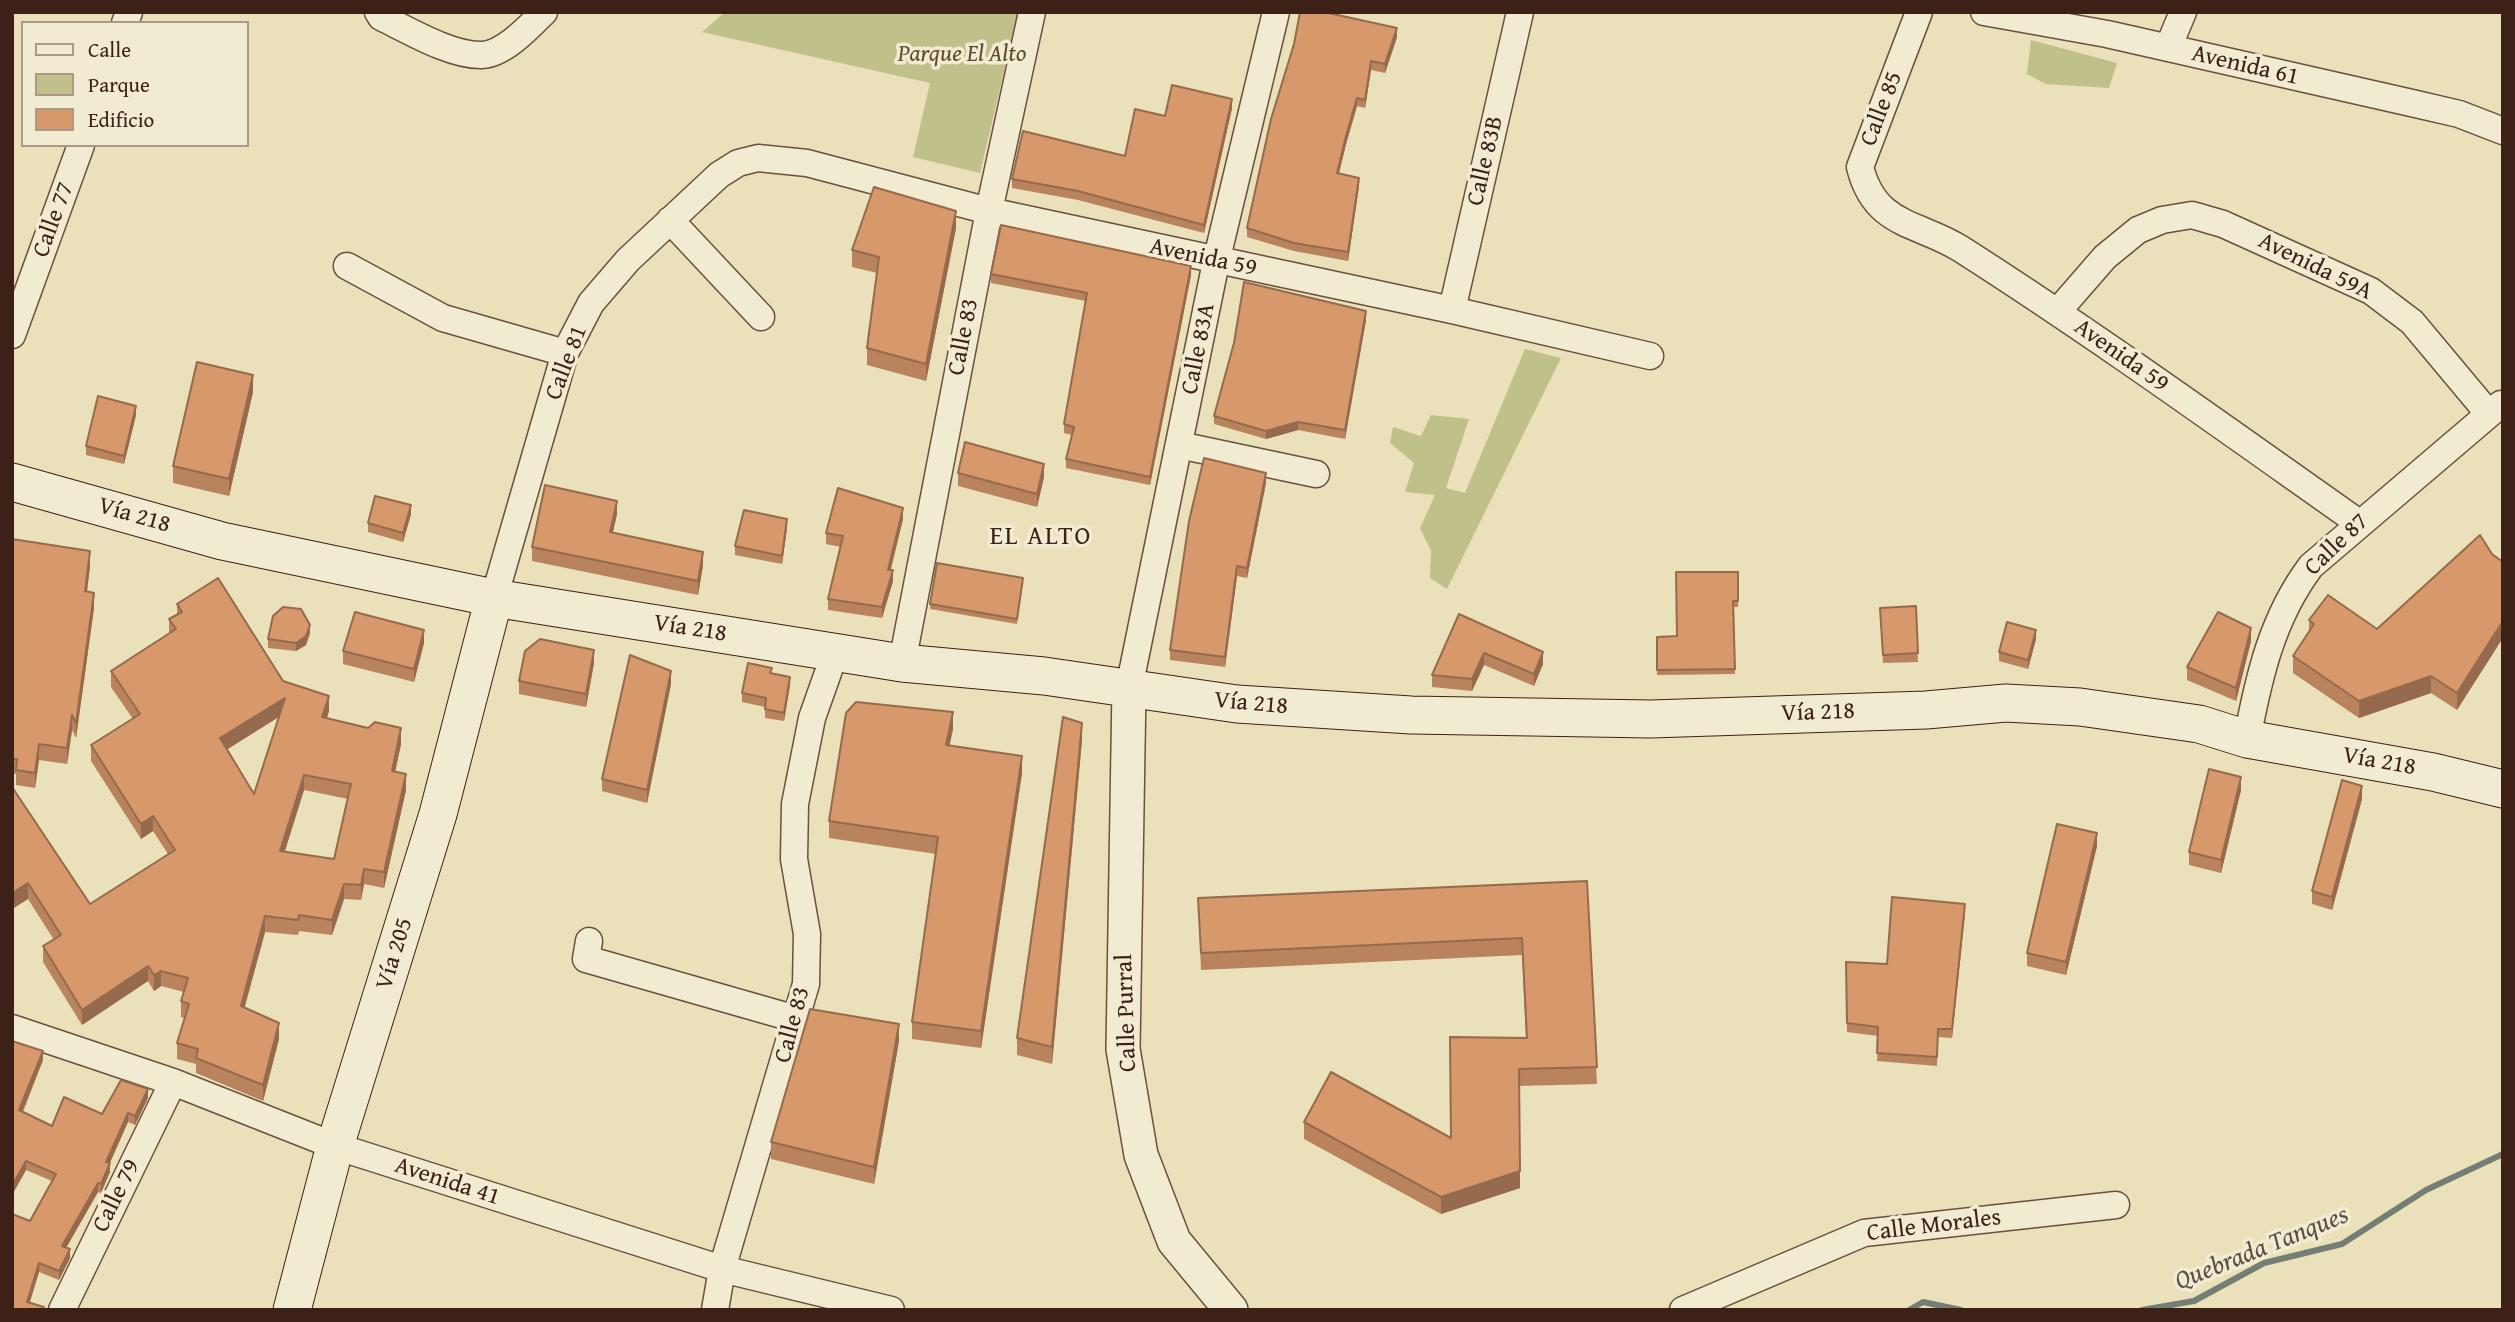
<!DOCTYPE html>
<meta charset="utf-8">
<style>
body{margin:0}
#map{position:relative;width:2515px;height:1322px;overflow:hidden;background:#eae0b9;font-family:"Gentium Book Plus",serif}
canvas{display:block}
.frame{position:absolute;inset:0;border:14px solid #3d2116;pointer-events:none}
.legend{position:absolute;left:21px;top:21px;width:228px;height:126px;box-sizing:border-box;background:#f1ebd2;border:2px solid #a99a87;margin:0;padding:9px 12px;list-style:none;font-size:21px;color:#3d2116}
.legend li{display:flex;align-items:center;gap:14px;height:35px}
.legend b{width:35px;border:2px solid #a99a87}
</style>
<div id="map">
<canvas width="2515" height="1322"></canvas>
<div class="frame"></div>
<ul class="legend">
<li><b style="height:9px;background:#f1ebd2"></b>Calle</li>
<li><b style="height:19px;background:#bfc08a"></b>Parque</li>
<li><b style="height:19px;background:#d7986c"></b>Edificio</li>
</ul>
</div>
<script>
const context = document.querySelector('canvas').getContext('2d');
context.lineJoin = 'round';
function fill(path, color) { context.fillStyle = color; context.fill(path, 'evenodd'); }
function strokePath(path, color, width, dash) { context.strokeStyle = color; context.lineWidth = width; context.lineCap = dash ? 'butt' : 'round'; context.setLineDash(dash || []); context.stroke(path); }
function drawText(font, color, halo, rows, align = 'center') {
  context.font = font + ' "Gentium Book Plus",serif'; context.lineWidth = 7; context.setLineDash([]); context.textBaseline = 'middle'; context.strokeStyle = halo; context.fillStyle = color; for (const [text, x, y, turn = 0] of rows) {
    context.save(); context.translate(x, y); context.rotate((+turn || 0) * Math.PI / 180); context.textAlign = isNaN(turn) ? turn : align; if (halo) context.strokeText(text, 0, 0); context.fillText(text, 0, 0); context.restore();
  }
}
fill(new Path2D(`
 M725 12H1018L980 173 913 157 930 83 702 32Z
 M2031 40 2117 63 2109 88 2046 84 2027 74Z
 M1525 349 1561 358 1447 589 1430 578 1431 551 1420 528 1435 495 1405 492 1414 463 1390 443 1393 427 1421 436 1431 415 1469 419 1446 488 1465 493Z`), '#bfc08a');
strokePath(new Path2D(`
 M1909 1310 1923 1302 1961 1310
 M2142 1310 2194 1301 2264 1263 2342 1244 2426 1190 2503 1154`), '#747e75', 6);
const minor = new Path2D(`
 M378 12 381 17C408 30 451 56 482 55 504 54 529 27 544 12
 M1919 12 1860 167C1875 227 1918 222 1961 249 2097 336 2227 430 2359 523
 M1984 12 2107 34 2416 104 2459 114 2503 131
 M125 23 129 12
 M2168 48 2183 12
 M670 220 761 317
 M347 266 443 318 565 353
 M1452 310 1520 12
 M2058 311 2105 257 2138 230 2162 220 2192 215 2223 224 2371 291 2412 322 2489 414
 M12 335 81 145
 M1179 445 1316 474
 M494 598 565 353 591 303 628 260 719 175 738 163 758 158 807 163 989 211 1452 310 1650 356
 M902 663 989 211 1032 12
 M1129 688 1216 262 1276 12
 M2247 739C2259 676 2272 618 2311 566L2501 404
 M589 941 586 959 796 1019
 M12 1028 173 1082 335 1146 722 1269 891 1310
 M62 1310 173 1082
 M715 1310 722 1269 806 984 807 934 794 859 795 804 812 718 835 653
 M1683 1310 1864 1233 2116 1205`);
const tertiary = new Path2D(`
 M1129 688 1123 1049 1141 1155 1174 1241 1231 1310`);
const secondary = new Path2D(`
 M12 482 222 541 494 598 902 663 1044 676 1237 704 1411 715 1651 719 1926 710 2006 703 2080 707 2199 724 2247 739 2433 772 2503 789
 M292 1310 335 1146 438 814 494 598`);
strokePath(minor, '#68513f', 29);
strokePath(tertiary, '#68513f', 36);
strokePath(secondary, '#3d2116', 39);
strokePath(minor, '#f1ebd2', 26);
strokePath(tertiary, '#f1ebd2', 33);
strokePath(secondary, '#f1ebd2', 37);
fill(new Path2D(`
 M1397 37 1385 73 1371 70 1365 108 1357 106 1346 144 1339 173 1359 186 1348 261 1294 251 1247 237V228L1294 44Z
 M1232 108 1204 233 1078 200 1012 188V179L1125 156 1165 116Z
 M956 228 926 381 867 365V348L877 273 852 267V250Z
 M991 274 1191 275 1150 485 1066 468V459L1072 435 1064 433V424L1086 301 991 283Z
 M1366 320 1345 439 1298 430 1266 439 1214 424V416Z
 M253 392 229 496 173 483V466Z
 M136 415 124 464 86 455V446Z
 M958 473 1044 477 1037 507 958 486Z
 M1266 483 1247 578 1237 576 1225 667 1170 660V650Z
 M411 514 403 542 368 532V523Z
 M617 514 613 532 703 565 698 595 532 561V547Z
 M903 519 890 570 893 581 882 618 828 610V599L841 547 826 544V533Z
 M787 528 782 564 735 555V546Z
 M2480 535 2457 710 2431 693 2359 718 2293 673V656L2309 631V620L2377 629Z
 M12 539 90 566 87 592 94 608 76 738 72 730 67 764 39 760 35 788 16 785V774H12Z
 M1738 572V607H1734L1735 674 1657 675V637L1677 636Z
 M1023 582 1017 624 930 609V604Z
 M177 604 283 681 329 711 327 718 401 744 395 772 406 790 384 888 364 884 361 900 344 899 332 935 299 931 298 935 265 932 244 1008 279 1039 263 1101 196 1073V1064L177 1059V1043L185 1018 181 1017V1001L184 992 161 986 154 991 148 981 82 1025 43 962V946L54 940 28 899 12 909V787L90 904 168 854 153 831 141 839 91 761V745L133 719 111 687V671L169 633V619L177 615ZM279 717 254 794 226 749ZM304 790 348 799 334 859 285 851Z
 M1916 606 1918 662 1883 663 1880 616Z
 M1459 614 1543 664 1534 686 1484 665 1472 691 1432 687V675Z
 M310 633 306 645 296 651 268 648V639Z
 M2036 639 2028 669 1999 661V652Z
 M2251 641 2236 701 2187 680V667Z
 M424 643 414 682 343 664V651Z
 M594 663 586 707 519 694V681Z
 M772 674 790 685 784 721 765 718V707L742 702V693Z
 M671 684 647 803 602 791V779Z
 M953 729 949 746 1022 773 981 1048 912 1039V1022L936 854 829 838V821Z
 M1082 740 1052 1064 1017 1055V1038Z
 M2241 790 2221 873 2189 865V852Z
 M2362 799 2332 910 2312 904V891Z
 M2097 846 2066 975 2027 966V953Z
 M1587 881 1597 1084 1519 1086 1520 1188 1441 1214 1304 1139V1122L1451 1138 1526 1038 1522 955 1201 970 1198 898Z
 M1965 913 1952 1038 1938 1037 1937 1066 1877 1061 1878 1036 1847 1032 1846 962 1887 964Z
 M12 1041 43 1060 23 1112 52 1126 102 1114 148 1098 135 1125 128 1122 110 1163V1172L101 1193 98 1192 66 1248 70 1258 59 1280 39 1272 30 1302 44 1310H12L30 1221 52 1181 26 1170 12 1195Z
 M899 1041 874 1184 771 1159V1142Z`), '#b9835d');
fill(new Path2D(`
 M1397 28V37L1385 73V64Z
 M1371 61V70L1365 108V100Z
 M1357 98V106L1346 144 1337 181V173L1346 136Z
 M1232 99V108L1204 233V225Z
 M1359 178V186L1348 261V252Z
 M956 211V228L926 381V364Z
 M1191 266V275L1150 485V477Z
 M1366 311V320L1345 439V430Z
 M253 375V392L229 496V479Z
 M136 406V415L124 464V456Z
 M1298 422V430L1266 439V431Z
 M1044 464V477L1037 507V494Z
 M1266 473V483L1247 578V568Z
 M617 501V514L610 545V532Z
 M411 505V514L403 542V533Z
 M903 508V519L888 581V570Z
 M787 519V528L782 564V556Z
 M90 551V566L85 607V591Z
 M703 552V565L698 595V581Z
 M1237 566V576L1225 667V657Z
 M893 570V581L882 618V607Z
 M94 593V608L76 738V723Z
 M2503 621V638L2457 710V693Z
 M310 625V633L306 645 296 651V643Z
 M2251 628V641L2236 701V688Z
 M424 630V643L414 682V669Z
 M2036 630V639L2028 669V660Z
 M594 650V663L586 707V694Z
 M1543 652V664L1534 686V674Z
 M1484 653V665L1472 691V679Z
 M671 671V684L647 803V790Z
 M2431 676V693L2359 718V701Z
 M790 677V685L784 721V713Z
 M329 696V711L322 732V717Z
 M285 698V713L220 754V738Z
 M953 712V729L946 762V745Z
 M72 715V730L67 764V748Z
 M1082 723V740L1052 1064V1047Z
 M401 728V744L392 787V771Z
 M39 744V760L35 788V773Z
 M1022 756V773L981 1048V1031Z
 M406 774V790L384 888V872Z
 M304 775V790L280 866V851Z
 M2241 777V790L2221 873V860Z
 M2362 786V799L2332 910V897Z
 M153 816V831L141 839V824Z
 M2097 833V846L2066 975V962Z
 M364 869V884L361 900V885Z
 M28 883V899L12 909V893Z
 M344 884V899L332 935V920Z
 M1965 904V913L1952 1038V1029Z
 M265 916V932L241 1021V1006Z
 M148 966V981L82 1025V1010Z
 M161 971V986L154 991V975Z
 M279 1023V1039L263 1101V1085Z
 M899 1024V1041L874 1184V1167Z
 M43 1051V1060L19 1119V1110Z
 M148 1089V1098L135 1125V1116Z
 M128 1113V1122L106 1171V1162Z
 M26 1161V1170L12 1195V1186Z
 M110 1163V1172L101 1193V1184Z
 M1520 1171V1188L1441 1214V1197Z
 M98 1183V1192L62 1255V1246Z
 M70 1249V1258L59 1280V1271Z
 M39 1263V1272L27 1310V1302Z`), '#966a4c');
const building = new Path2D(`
 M1300 12H1324L1397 28 1385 64 1371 61 1365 100 1357 98 1346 136 1337 173 1359 178 1348 252 1294 243 1247 228 1271 119 1294 44Z
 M1172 85 1232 99 1204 225 1078 191 1012 179 1023 131 1125 156 1135 109 1165 116Z
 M874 187 956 211 926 364 867 348 879 257 852 250Z
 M1001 225 1191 266 1150 477 1066 459 1074 427 1064 424 1087 293 991 274Z
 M1244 282 1366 311 1345 430 1298 422 1266 431 1214 416 1234 343Z
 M197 362 253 375 229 479 173 466Z
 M98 396 136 406 124 456 86 446Z
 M965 442 1044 464 1037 494 958 473Z
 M1204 458 1266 473 1247 568 1237 566 1225 657 1170 650 1189 521Z
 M545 485 617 501 610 532 703 552 698 581 532 547Z
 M838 488 903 508 888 570H893L882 607 828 599 843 536 826 533Z
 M375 496 411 505 403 533 368 523Z
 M744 510 787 519 782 556 735 546Z
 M2480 535 2492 554 2503 562V621L2457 693 2431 676 2359 701 2293 656 2314 624 2309 620 2328 595 2377 629Z
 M12 539 90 551 85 591 94 593 76 723 72 715 67 748 39 744 35 773 16 770 17 759H12Z
 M937 563 1023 578 1017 619 930 604Z
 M1676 572H1738V601H1733L1735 669 1657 670V637L1677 636Z
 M218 578 283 681 329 696 322 717 368 728 375 722 401 728 392 771 406 774 384 872 364 869 361 885 344 884 332 920 299 915 298 920 265 916 241 1006 279 1023 263 1085 196 1058 198 1049 177 1043 189 1004 181 1001 188 978 161 971 154 975 148 966 82 1010 43 946 61 935 28 883 12 893V787L90 904 175 850 153 816 141 824 91 745 140 714 111 671 176 629 169 619 182 612 177 604ZM285 698 254 794 220 738ZM304 775 351 784 334 859 280 851Z
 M1916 606 1918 653 1883 655 1880 608Z
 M283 607 301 609 310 625 306 636 296 643 268 639 273 616Z
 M355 612 424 630 414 669 343 651Z
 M2218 612 2251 628 2236 688 2187 667Z
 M1459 614 1543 652 1534 674 1484 653 1472 679 1432 675Z
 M2007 622 2036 630 2028 660 1999 652Z
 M540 639 594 650 586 694 519 681 525 651Z
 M630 655 671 671 647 790 602 779Z
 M748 663 772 668 770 673 790 677 784 713 765 709 766 698 742 693Z
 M856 702 953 712 946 745 1022 756 981 1031 912 1022 938 837 829 821 846 713Z
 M1063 717 1082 723 1052 1047 1017 1038Z
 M2209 769 2241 777 2221 860 2189 852Z
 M2342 780 2362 786 2332 897 2312 891Z
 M2057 824 2097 833 2066 962 2027 953Z
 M1587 881 1597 1067 1519 1069 1520 1171 1441 1197 1304 1122 1331 1072 1451 1138 1450 1037 1527 1038 1522 938 1201 953 1198 898Z
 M1892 897 1965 904 1952 1029H1938L1937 1057 1877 1053 1878 1027 1847 1023 1846 962 1887 964Z
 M810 1009 899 1024 874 1167 771 1142Z
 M12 1041 43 1051 19 1110 52 1126 64 1097 102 1114 121 1080 148 1089 135 1116 128 1113 106 1162 110 1163 101 1184 98 1183 62 1246 70 1249 59 1271 39 1263 27 1302 44 1307 42 1310H12V1214L30 1221 56 1174 26 1161 12 1186Z`);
fill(building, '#d7986c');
strokePath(building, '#966a4c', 2);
drawText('italic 24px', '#5e4933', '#f1ebd2', [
 ["Parque El Alto",962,55]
]);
drawText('24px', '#3d2116', '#f1ebd2', [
 ["Avenida 61",2245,66,13],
 ["Calle 85",1882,109,-69],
 ["Calle 83B",1486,161,-77],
 ["Calle 77",54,220,-70],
 ["Avenida 59",1203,258,12],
 ["Avenida 59A",2315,267,26],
 ["Calle 83",964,337,-79],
 ["Calle 83A",1199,349,-79],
 ["Avenida 59",2121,356,35],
 ["Calle 81",567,363,-69],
 ["Vía 218",134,516,16],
 ["Calle 87",2337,545,-44],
 ["Vía 218",690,629,9],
 ["Vía 218",1251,704,5],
 ["Vía 218",1818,713,-2],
 ["Vía 218",2379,762,10],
 ["Vía 205",395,954,-73],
 ["Calle Purral",1127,1013,-92],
 ["Calle 83",793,1025,-75],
 ["Avenida 41",447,1182,18],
 ["Calle 79",117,1196,-64],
 ["Calle Morales",1934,1226,-7]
]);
context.letterSpacing = '2px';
drawText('26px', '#3d2116', '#f1ebd2', [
 ["EL ALTO",1041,537]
]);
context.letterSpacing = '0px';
drawText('italic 26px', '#585045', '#f1ebd2', [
 ["Quebrada Tanques",2262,1249,-22]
]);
</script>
